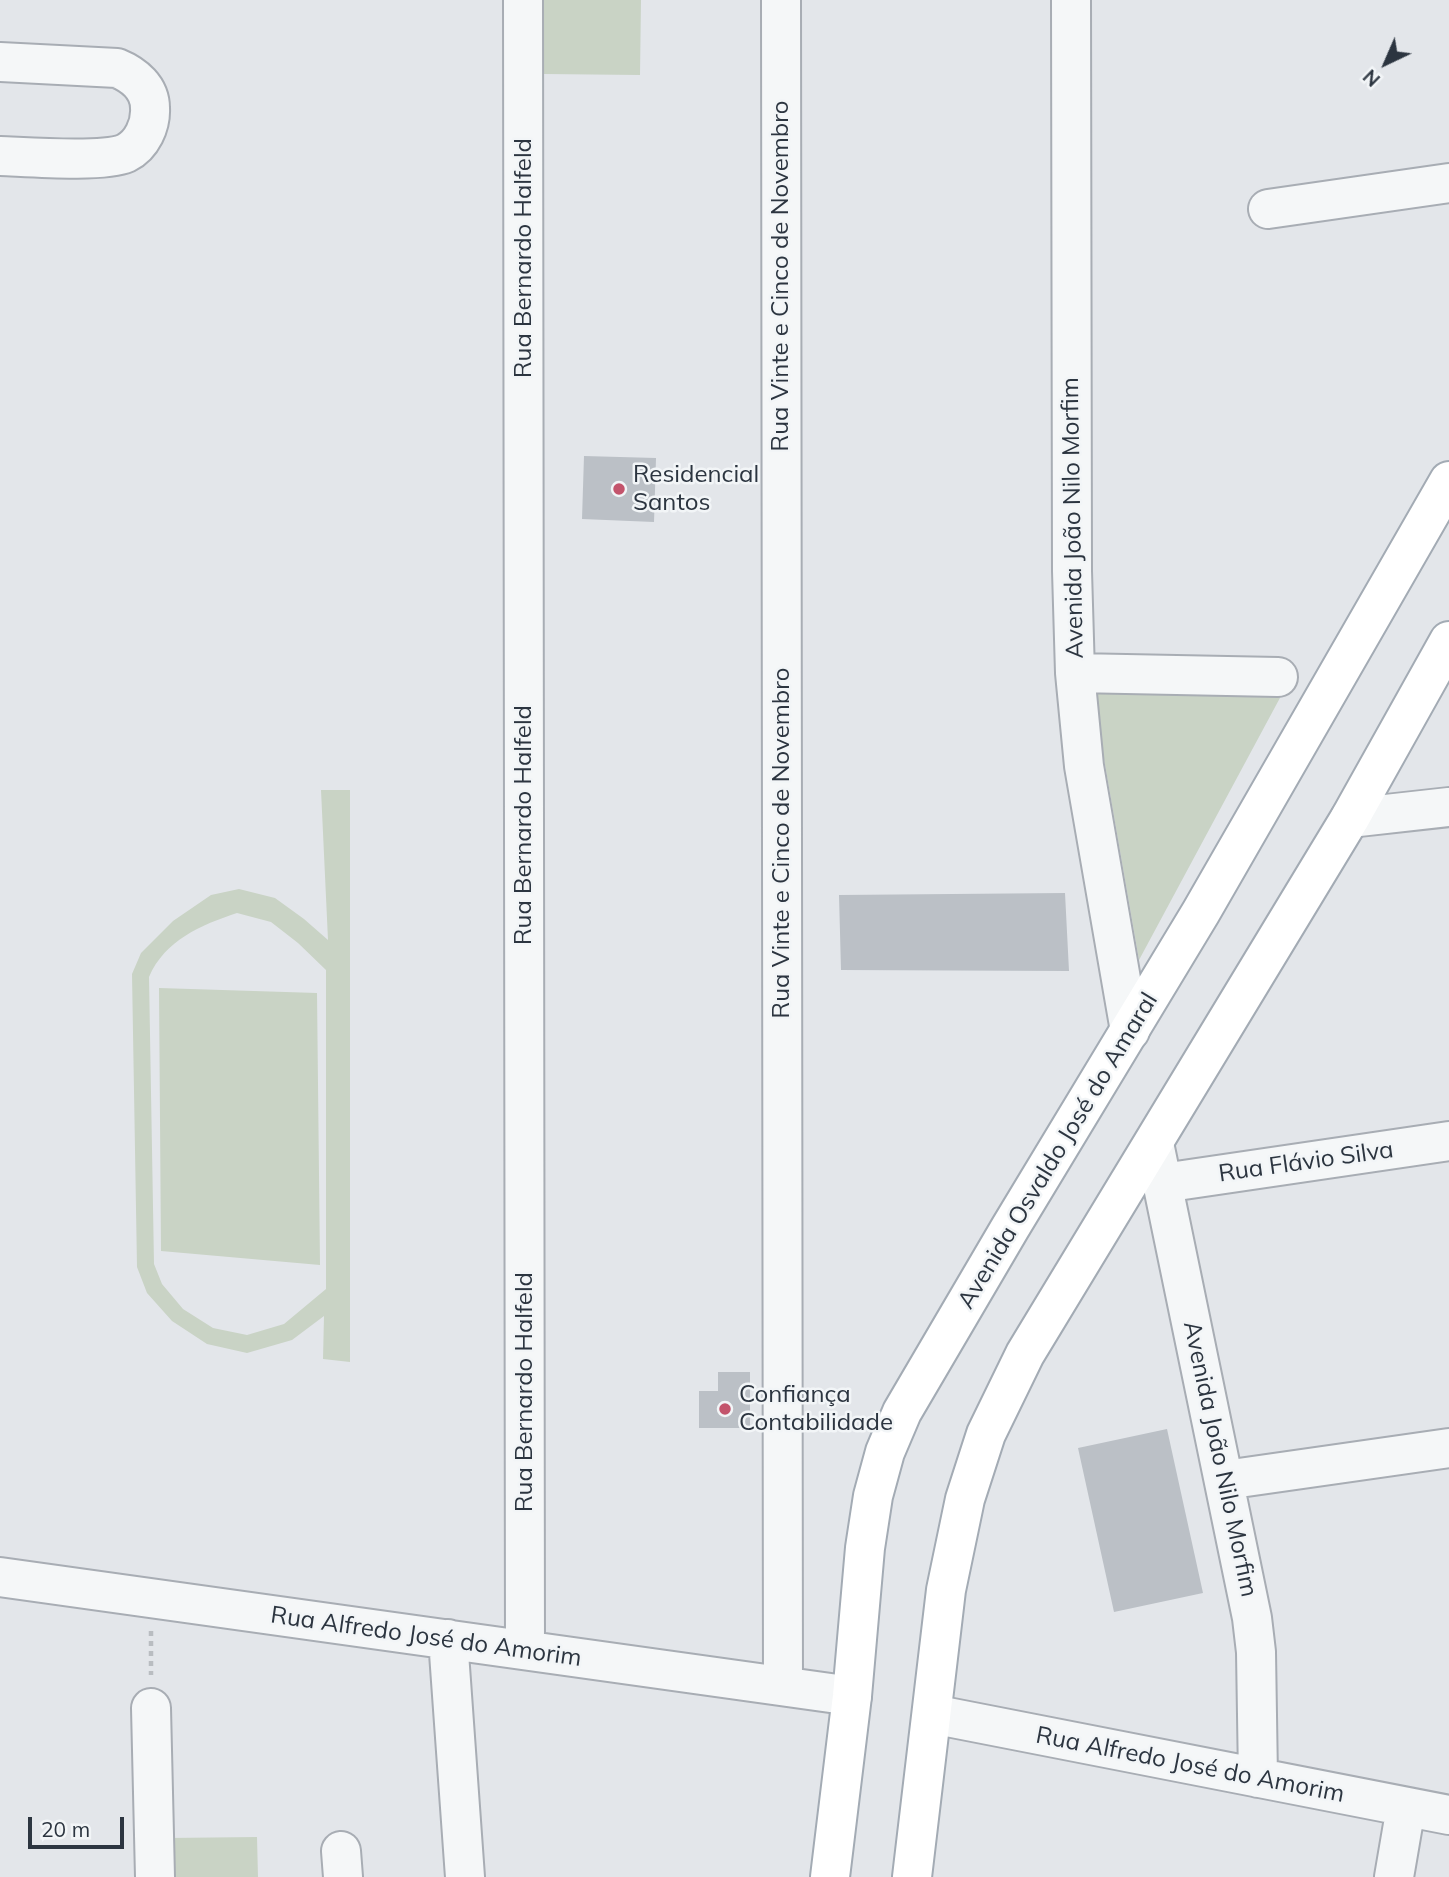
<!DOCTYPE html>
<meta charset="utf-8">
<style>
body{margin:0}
#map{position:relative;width:1449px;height:1877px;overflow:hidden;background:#e3e6ea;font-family:Mulish,sans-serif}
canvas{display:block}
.north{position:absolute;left:1351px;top:28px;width:70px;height:70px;-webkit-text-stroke:5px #f2f5f7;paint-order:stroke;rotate:224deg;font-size:19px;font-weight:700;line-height:28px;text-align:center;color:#2c3540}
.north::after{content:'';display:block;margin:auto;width:24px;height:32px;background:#2c3540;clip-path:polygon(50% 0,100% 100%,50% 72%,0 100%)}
.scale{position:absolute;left:28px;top:1817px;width:96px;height:32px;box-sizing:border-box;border:4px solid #2c3540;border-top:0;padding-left:9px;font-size:21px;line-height:24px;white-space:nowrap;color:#2c3540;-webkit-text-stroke:5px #f2f5f7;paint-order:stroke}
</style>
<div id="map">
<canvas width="1449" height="1877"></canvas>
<div class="north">N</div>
<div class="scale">20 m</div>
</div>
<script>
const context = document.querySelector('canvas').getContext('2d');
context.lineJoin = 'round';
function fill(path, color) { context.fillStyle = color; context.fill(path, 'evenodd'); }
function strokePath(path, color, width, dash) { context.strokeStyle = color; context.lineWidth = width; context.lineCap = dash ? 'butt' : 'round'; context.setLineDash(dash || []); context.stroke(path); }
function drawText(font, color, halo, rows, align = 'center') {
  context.font = font + ' Mulish,sans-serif'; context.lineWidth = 5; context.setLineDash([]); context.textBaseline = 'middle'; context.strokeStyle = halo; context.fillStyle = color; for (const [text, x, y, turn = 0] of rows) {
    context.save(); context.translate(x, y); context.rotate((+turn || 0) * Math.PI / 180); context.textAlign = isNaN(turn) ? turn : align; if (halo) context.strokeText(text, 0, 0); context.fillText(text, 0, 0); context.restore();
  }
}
fill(new Path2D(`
 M544 0H641L640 75 544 74Z
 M1092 690 1281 696 1139 960Z
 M321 790H350V1362L323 1359 324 1316 292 1340 247 1353 207 1344 172 1321 147 1293 137 1267 132 974 141 953 173 921 211 895 239 889 275 898 304 919 328 940ZM237 913 271 922 298 943 326 970V1289L284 1324 247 1335 213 1328 183 1309 162 1284 154 1264 149 977C165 940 201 925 237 913Z
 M159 988 317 993 320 1265 161 1251Z
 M257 1837 258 1877H169L168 1838Z`), '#c9d3c5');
fill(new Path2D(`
 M584 456 656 458 654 522 582 519Z
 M1065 893 1069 971 841 970 839 895Z
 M718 1372H750V1428H699V1391H718Z
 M1167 1429 1203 1593 1114 1612 1078 1448Z`), '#bbc0c6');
const minor = new Path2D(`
 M523 0 525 1650
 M781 0 783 1686
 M1071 0 1072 571 1075 673 1084 766 1130 1031
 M0 62 117 68C134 75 150 88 150 108 151 125 142 145 126 153 103 163 28 157 0 156
 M1268 209 1449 183
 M1075 673 1278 677
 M1350 818 1449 807
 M1154 1143 1252 1618 1256 1652 1258 1778
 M1163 1183 1449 1141
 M1225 1480 1449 1448
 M0 1577 852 1696
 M448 1639 465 1877
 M151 1708 155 1877
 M932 1714 1449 1815
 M341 1851 343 1877
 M1394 1877 1406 1807`);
const major = new Path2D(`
 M830 1877 852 1696 865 1548 873 1496 885 1452 902 1412 1010 1228 1201 912 1449 481
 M912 1877 946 1590 965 1499 986 1434 1025 1354 1350 818 1449 641`);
strokePath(minor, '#a8adb4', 42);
strokePath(major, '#a3abb4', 42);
strokePath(new Path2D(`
 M151 1631V1675`), '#b9bdc1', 4.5, [5, 5]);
strokePath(minor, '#f5f7f8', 38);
strokePath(major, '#fff', 38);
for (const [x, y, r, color] of [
 [619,489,7,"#c3546c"],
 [725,1409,7,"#c3546c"]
]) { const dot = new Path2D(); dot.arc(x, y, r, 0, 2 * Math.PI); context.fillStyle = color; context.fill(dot); strokePath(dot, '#f2f5f7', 2.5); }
drawText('24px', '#2c3540', '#f2f5f7', [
 ["Rua Bernardo Halfeld",524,258,-90],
 ["Rua Vinte e Cinco de Novembro",781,276,-90],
 ["Avenida João Nilo Morfim",1073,518,-91],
 ["Rua Bernardo Halfeld",524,825,-90],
 ["Rua Vinte e Cinco de Novembro",782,843,-90],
 ["Avenida Osvaldo José do Amaral",1058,1151,-59],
 ["Rua Flávio Silva",1306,1162,-8],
 ["Rua Bernardo Halfeld",525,1392,-90],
 ["Avenida João Nilo Morfim",1220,1459,78],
 ["Rua Alfredo José do Amorim",426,1637,8],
 ["Rua Alfredo José do Amorim",1190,1765,11]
]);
drawText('24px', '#2c3540', '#f2f5f7', [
 ["Residencial",633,475],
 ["Santos",633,503],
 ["Confiança",739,1395],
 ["Contabilidade",739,1423]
], 'left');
</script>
